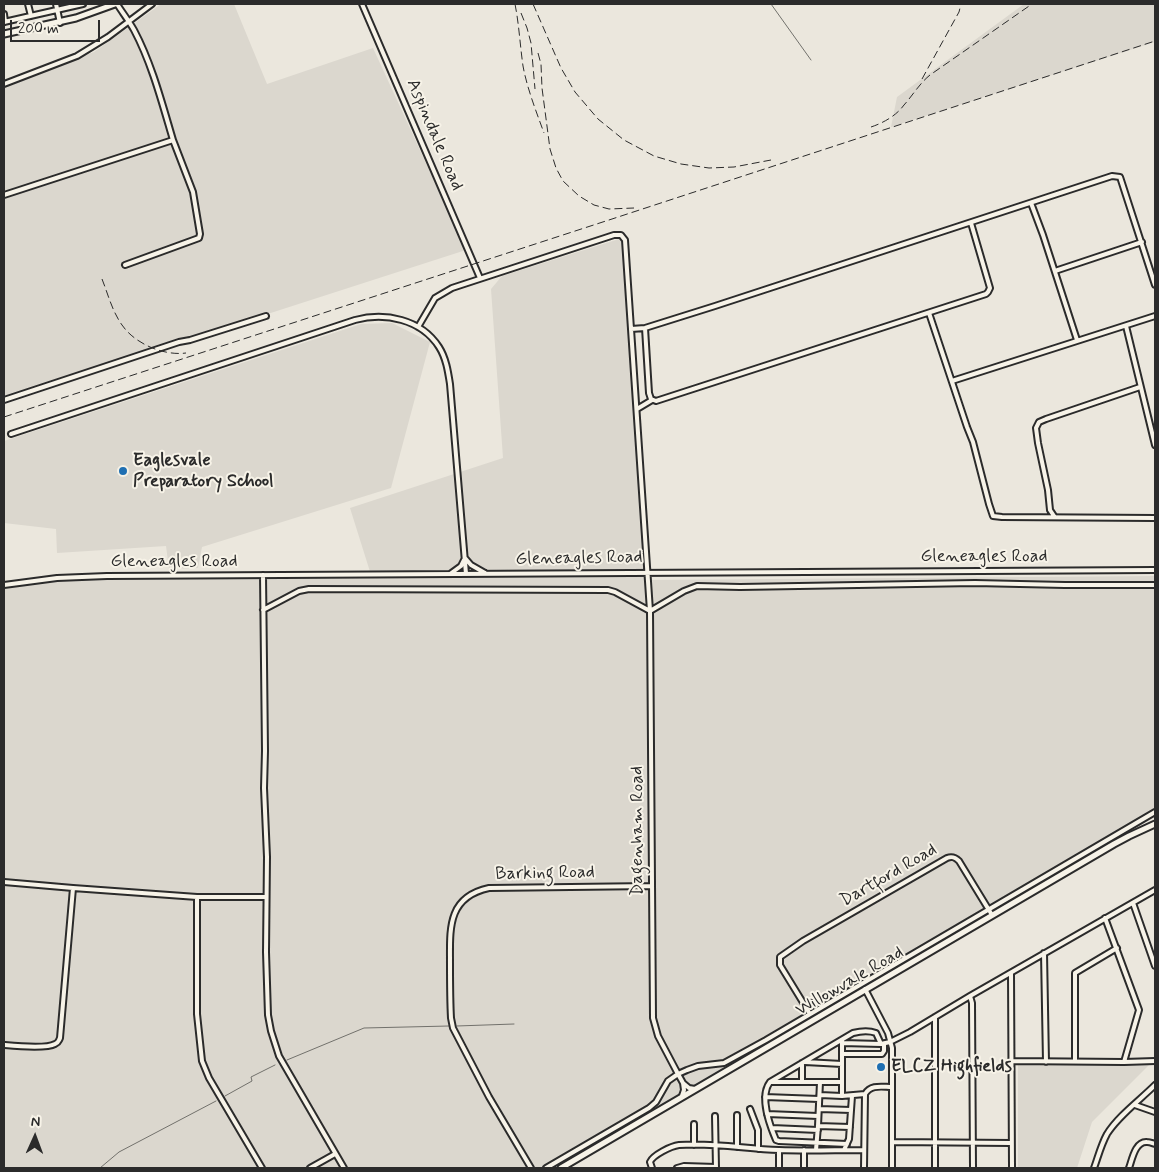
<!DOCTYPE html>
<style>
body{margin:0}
#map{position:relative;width:1159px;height:1172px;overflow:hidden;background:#ebe7dd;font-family:Mynerve,sans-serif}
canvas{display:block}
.frame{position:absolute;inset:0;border:5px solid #2b2b2b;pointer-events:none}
.north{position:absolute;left:10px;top:1112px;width:50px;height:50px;-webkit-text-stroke:4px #f7f3e8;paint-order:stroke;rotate:2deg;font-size:14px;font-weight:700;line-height:20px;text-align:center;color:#2b2b2b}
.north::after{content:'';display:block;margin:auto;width:18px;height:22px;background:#2b2b2b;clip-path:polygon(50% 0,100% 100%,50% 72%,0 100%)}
.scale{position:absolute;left:10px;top:20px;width:90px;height:22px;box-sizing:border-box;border:2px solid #2b2b2b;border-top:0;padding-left:6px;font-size:15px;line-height:18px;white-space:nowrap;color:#2b2b2b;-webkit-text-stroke:4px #f7f3e8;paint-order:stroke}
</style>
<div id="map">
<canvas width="1159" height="1172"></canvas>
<div class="frame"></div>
<div class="north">N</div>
<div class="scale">200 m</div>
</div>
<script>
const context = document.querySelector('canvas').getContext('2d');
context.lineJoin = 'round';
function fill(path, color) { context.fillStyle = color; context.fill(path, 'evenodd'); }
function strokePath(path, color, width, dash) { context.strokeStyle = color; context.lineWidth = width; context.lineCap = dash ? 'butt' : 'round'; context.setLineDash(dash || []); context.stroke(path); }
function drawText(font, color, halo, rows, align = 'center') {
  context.font = font + ' Mynerve,sans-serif'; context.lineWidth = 4; context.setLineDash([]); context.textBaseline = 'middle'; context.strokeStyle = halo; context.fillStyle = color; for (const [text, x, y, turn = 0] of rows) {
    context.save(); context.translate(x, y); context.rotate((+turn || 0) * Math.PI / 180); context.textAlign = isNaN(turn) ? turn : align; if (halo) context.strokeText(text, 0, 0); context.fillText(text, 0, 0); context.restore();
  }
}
fill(new Path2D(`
 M161 4H234L267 84 373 48 466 250 4 399V84L94 52Z
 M1024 4H1155V42L891 127 897 97Z
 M622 238 645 580 1155 576V817L1150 818 552 1168H4V589L59 580 372 578 350 508 503 458 491 289 502 276Z
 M392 323 430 342 391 488 202 547 198 568 169 569 166 546 57 553 56 529 4 523V441L361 324Z
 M1018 1065H1149L1092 1122 1077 1168H1018Z`), '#dbd7ce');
strokePath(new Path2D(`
 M771 4 811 60
 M457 1026 514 1024
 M287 1060 364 1028 449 1026
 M225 1096 252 1081 251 1077 275 1065
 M100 1168 119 1152 216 1101`), '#72716c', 1);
const minor = new Path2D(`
 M28 4 31 16
 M56 4 60 23
 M362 4 480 278
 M4 14 5 22
 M4 22 83 4
 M4 84 77 56 108 37 152 4
 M4 195 173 140C162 103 152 64 134 30 129 21 122 12 117 4
 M1031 203 1043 235 1077 340
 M125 265 199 238 200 234 193 192 173 140
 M1055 271 1142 242
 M929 313 967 427 973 442 989 504 993 516 1002 517C1053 517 1104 518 1155 518
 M1126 326 1155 445
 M418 327 435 298 452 288 614 235H621L625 240 650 611 653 1018 658 1036 678 1074 683 1083 689 1088 695 1089
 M645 328 649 393 651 399 656 401 986 294 988 292 990 288 971 223
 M631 329 645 328 715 306 1112 176 1120 177 1121 180 1155 285
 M952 381 1155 316
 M4 400 179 342 190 340 266 316
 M637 409 652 400
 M11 434 355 320C385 312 421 319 439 347 446 358 448 371 450 384L466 574
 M1054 516 1050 510 1048 490 1038 443 1036 428 1039 422 1046 419 1140 387
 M465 558 471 565 485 573
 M450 574 461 566 464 560
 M263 575 265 751 264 788 267 857 266 952 268 1015 271 1031 279 1056 344 1168
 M4 585 57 578 107 576 1155 570
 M263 610 299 591 309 589 608 590 615 592 650 611 684 591 697 586 740 587 975 583 1065 585H1155
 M4 882 73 888 197 897H266
 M197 897V1014L202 1061 209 1078 262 1168
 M1133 903 1155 966
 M1105 918 1139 1010 1124 1062
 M1044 953 1046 1062
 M1011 973 1012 1168
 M865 989 888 1033 892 1048V1168
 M970 996 972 1003 973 1168
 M810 1014 780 965V957L803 941 947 858C952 856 955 857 959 861L992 915
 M935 1017V1168
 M842 1043 881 1044 890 1042 910 1032 970 996 1155 890
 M4 1045C15 1046 46 1049 55 1044 59 1042 58 1042 60 1038L73 888
 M842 1054H882L884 1051V1044
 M1011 1061 1124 1062 1155 1061
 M1075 1061V973L1117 948
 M805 1062 842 1064
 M802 1063V1082
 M772 1082H842
 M820 1095 842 1096 865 1094
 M682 1096 684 1090 683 1083
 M842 1096V1041
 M765 1097 819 1099
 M1135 1105 1155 1112
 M750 1109 758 1130V1149
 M819 1109 851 1110
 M767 1114 818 1116
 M715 1116 716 1168
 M818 1126 850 1127
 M772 1128 818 1130
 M892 1142 1011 1143
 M847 1144 779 1141 776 1140C770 1126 759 1096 770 1082L853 1033C861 1031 868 1030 876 1033L881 1044
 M694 1145V1124
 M737 1147V1115
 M779 1150V1168
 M804 1150V1168
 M816 1150 818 1126 820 1082
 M844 1150 849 1139 852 1096
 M310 1168 335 1154
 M531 1168 489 1097 453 1028 451 1018C450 1000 450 981 450 963 450 929 447 897 489 888L652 886
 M546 1168 649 1108 656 1102 668 1081 678 1074 687 1070 698 1066 724 1063 766 1040 1155 812
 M652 1168 650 1162C653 1155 671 1146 679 1145 712 1142 746 1149 779 1150 807 1151 835 1150 863 1150
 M677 1168 684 1166 716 1167
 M864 1168 865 1094C871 1084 882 1087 892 1087
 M1094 1168C1098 1157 1101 1145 1107 1134 1118 1116 1140 1100 1155 1085
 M1129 1168C1132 1160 1135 1141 1147 1142 1150 1142 1152 1143 1155 1144`);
const major = new Path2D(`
 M4 34 76 18 115 4
 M561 1168 1114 844 1129 836 1155 824`);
strokePath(minor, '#2b2b2b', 8);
strokePath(major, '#2b2b2b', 9);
strokePath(minor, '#f7f3e8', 4);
strokePath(major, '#f7f3e8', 5);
strokePath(new Path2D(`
 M515 4C519 24 520 45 523 66 527 88 536 111 544 133
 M533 4 561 68 575 92 598 119 624 140 654 156 681 164 709 168 734 167 771 160
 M521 13 527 28 531 43 535 89
 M538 53 541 64 542 88 550 149 556 168 563 181 579 196 594 205 609 209 634 208
 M922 79 959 12 961 4
 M871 127C883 123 896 116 904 105 913 95 919 84 930 75L1032 4
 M102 279C108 294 112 311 122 325 135 344 164 356 186 353
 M4 417 612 219 1155 41`), '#2b2b2b', 1, [8, 4]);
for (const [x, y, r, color] of [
 [123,471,5,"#1f6fb2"],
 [881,1067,5,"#1f6fb2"]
]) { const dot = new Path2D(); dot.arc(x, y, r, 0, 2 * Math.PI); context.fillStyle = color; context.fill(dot); strokePath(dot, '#f7f3e8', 2); }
drawText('18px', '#2b2b2b', '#f7f3e8', [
 ["Aspindale Road",434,135,67],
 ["Gleneagles Road",984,557],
 ["Gleneagles Road",579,559,-1],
 ["Gleneagles Road",174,562],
 ["Dagenham Road",638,831,-90],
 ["Barking Road",545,874,-1],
 ["Dartford Road",889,876,-30],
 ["Willowvale Road",850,982,-30]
]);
drawText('bold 18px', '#2b2b2b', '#f7f3e8', [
 ["Eaglesvale",133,461],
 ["Preparatory School",133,482],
 ["ELCZ Highfields",891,1067]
], 'left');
</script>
